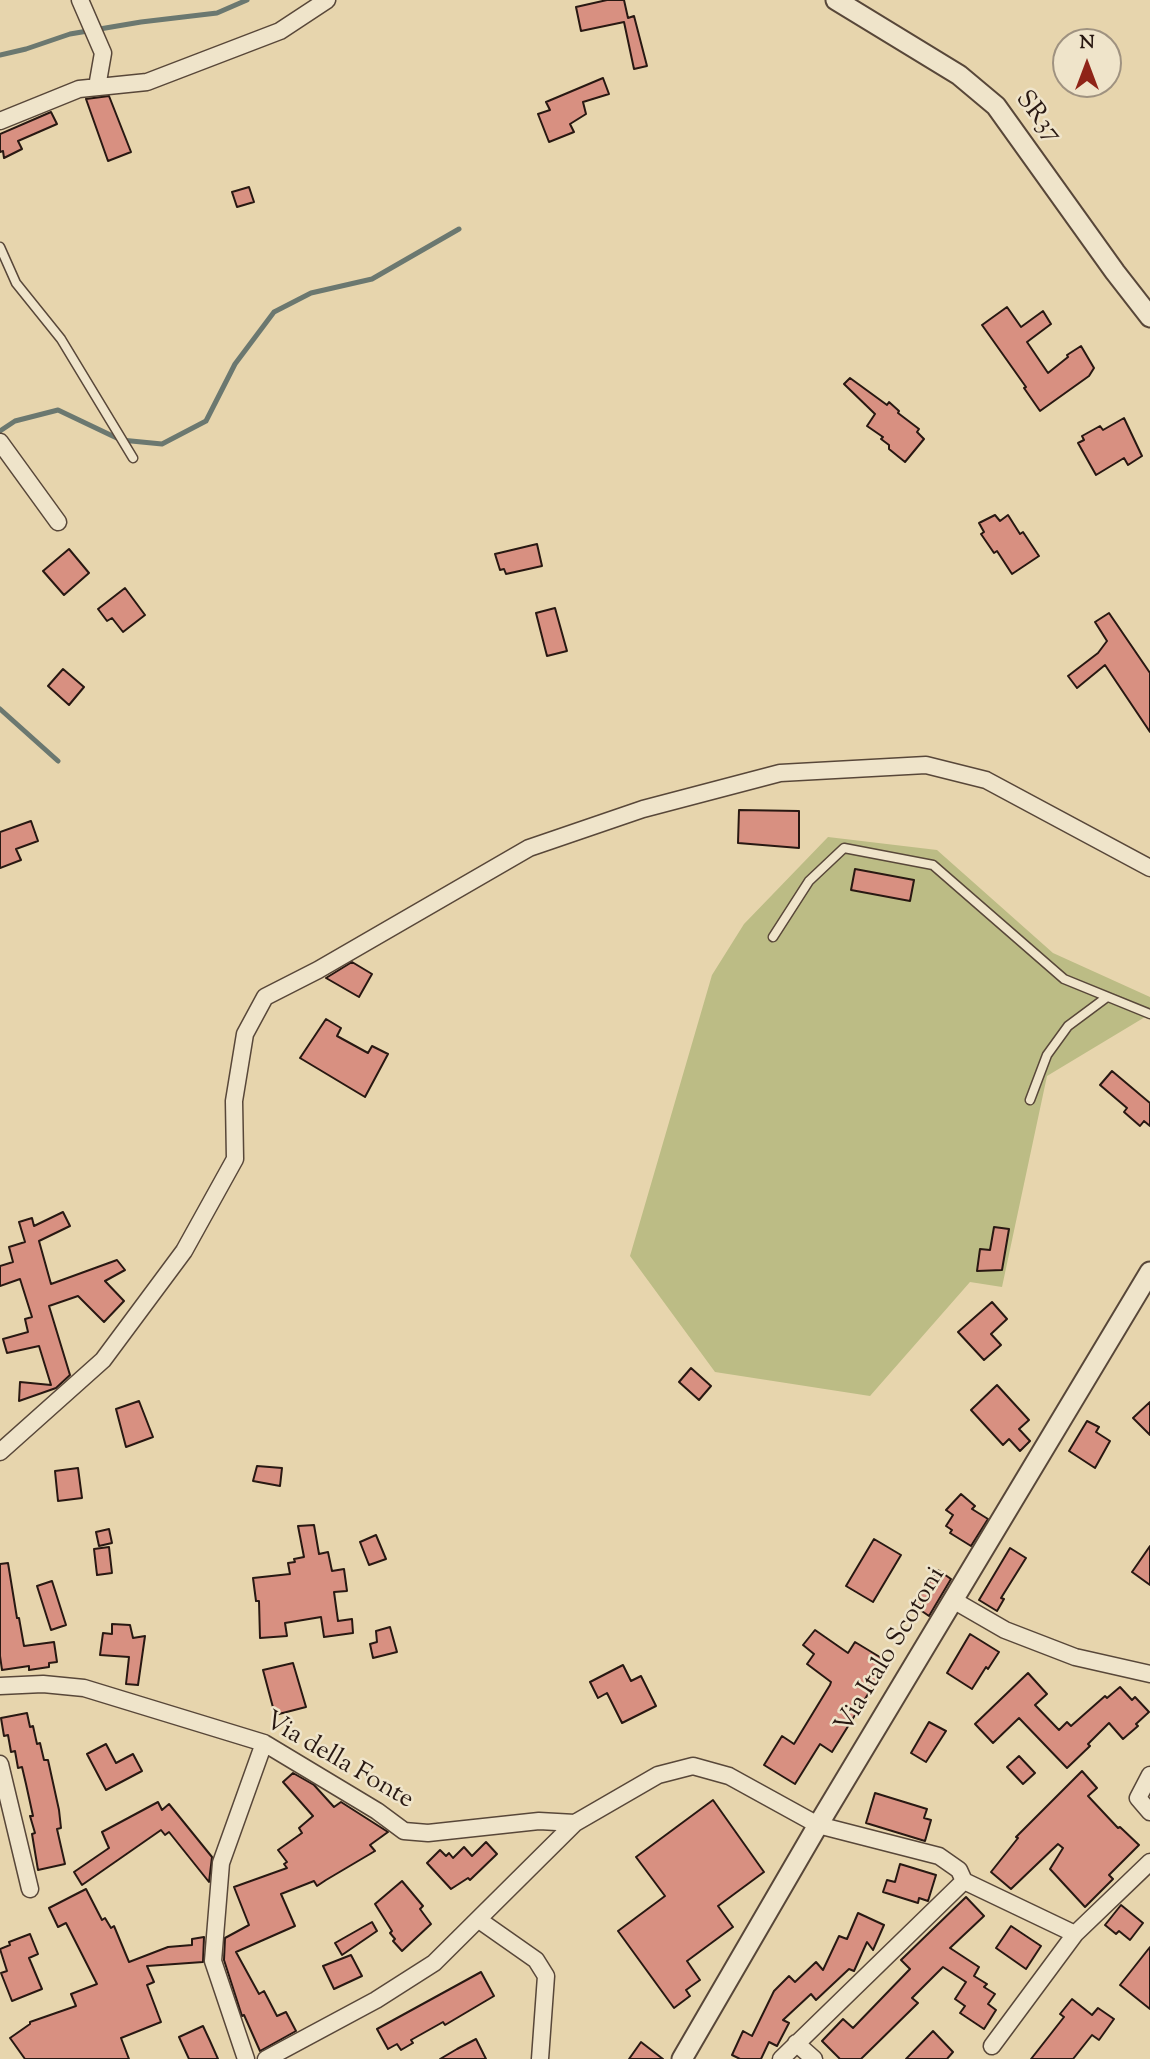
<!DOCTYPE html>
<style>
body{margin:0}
#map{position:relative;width:1150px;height:2059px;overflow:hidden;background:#e7d5ad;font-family:"Sorts Mill Goudy",serif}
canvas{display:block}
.north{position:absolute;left:1052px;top:28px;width:70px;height:70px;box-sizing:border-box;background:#efe4ca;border:2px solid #9f9280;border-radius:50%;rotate:0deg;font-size:19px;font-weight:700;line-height:28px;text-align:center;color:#281812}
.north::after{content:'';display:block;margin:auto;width:24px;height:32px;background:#8f2418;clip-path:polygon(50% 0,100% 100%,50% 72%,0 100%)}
</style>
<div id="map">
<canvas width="1150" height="2059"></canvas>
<div class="north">N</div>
</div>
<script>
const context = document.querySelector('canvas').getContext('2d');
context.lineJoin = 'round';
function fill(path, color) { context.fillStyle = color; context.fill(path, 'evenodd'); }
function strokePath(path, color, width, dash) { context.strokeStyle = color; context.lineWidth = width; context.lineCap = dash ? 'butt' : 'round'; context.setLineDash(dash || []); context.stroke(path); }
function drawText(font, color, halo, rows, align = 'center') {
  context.font = font + ' "Sorts Mill Goudy",serif'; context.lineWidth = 5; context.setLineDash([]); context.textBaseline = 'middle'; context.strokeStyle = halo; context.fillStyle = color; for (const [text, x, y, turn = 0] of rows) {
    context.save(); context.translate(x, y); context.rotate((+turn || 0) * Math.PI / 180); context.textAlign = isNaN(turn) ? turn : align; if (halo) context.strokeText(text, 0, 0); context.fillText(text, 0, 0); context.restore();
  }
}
fill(new Path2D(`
 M828 837 937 850 1053 953 1150 997V1014L1047 1076 1002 1287 970 1282 870 1396 715 1372 630 1256 712 975 744 924Z`), '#bcbc85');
strokePath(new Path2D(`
 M0 55 26 49 70 34 141 22 217 13 247 0
 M0 431 15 421 58 410 121 440 162 444 206 421 235 364 274 312 311 293 372 279 459 229
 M0 709 58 761`), '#6b7870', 5);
const building = new Path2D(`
 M607 0H624L628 18 634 16 647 66 634 69 624 22 581 31 576 7Z
 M603 78 609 94 583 102 586 114 570 124 574 132 549 142 538 114 550 110 546 102Z
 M109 96 131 152 108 161 86 99Z
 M51 112 57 124 18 141 22 149 4 158 3 151 0 152V134Z
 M249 187 254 202 237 207 232 192Z
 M1007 307 1021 327 1043 311 1051 324 1027 342 1048 373 1068 357 1067 355 1081 346 1094 368 1089 376 1040 411 1024 388 1026 387 982 325Z
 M850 378 887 405 889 402 899 411 898 413 919 429 917 432 924 439 905 462 889 449V445L881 439 883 437 867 426 875 414 844 384Z
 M1124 418 1142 456 1128 465 1124 458 1096 475 1078 443 1084 440 1082 436 1100 426 1103 430Z
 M995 515 1000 521 1008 515 1020 534 1023 532 1039 556 1012 574 997 551 994 553 981 534 984 532 979 523Z
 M537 544 542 566 506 574 504 569 500 570 495 554Z
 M69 549 89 573 64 595 43 571Z
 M125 588 145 615 123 632 112 618 107 621 98 609Z
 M555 608 567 651 547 656 536 613Z
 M1109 613 1150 673V732L1105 665 1077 688 1068 676 1098 653 1107 641 1095 622Z
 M63 669 84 687 69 705 48 686Z
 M739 810 799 811V848L738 843Z
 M31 821 38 841 16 849 21 860 0 868V832Z
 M855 869 914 880 910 901 851 890Z
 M352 962 372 974 359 997 326 978Z
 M326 1019 341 1028 337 1036 368 1053 372 1046 388 1054 365 1097 300 1058Z
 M1112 1071 1150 1103V1126L1144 1121 1140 1126 1124 1112 1127 1108 1100 1085Z
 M63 1212 70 1226 39 1241 51 1284 117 1260 125 1270 105 1281 124 1301 104 1322 78 1296 49 1306 70 1375 56 1388 19 1401 20 1382 51 1385 39 1346 7 1353 3 1339 28 1332 25 1319 32 1317 20 1279 0 1286V1266L13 1262 9 1247 25 1242 19 1222 32 1218 34 1226Z
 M994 1227 1009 1229 1002 1270 977 1271 980 1249 990 1250Z
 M992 1302 1007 1319 991 1334 1001 1345 984 1360 958 1332Z
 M691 1368 711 1386 699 1400 679 1382Z
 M997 1385 1029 1420 1019 1429 1030 1441 1020 1451 1009 1439 1003 1445 971 1410Z
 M139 1401 153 1437 126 1447 116 1409Z
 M1150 1402V1435L1133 1418Z
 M1087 1421 1099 1427 1096 1432 1110 1441 1095 1468 1069 1451Z
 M257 1466 282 1468 280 1486 253 1481Z
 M78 1468 82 1498 58 1501 55 1471Z
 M961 1494 975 1506 972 1509 988 1519 971 1546 950 1533 952 1530 946 1526 953 1515 946 1510Z
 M314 1525 319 1554 328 1552 332 1571 344 1569 347 1591 334 1592 338 1621 352 1619 353 1633 324 1637 321 1617 285 1623 287 1636 260 1638 259 1601H256L253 1578 290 1574 288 1563 295 1562 294 1559 304 1557 298 1526Z
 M109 1529 112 1543 99 1546 96 1532Z
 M376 1535 386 1559 369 1565 360 1542Z
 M874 1539 901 1555 873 1602 846 1586Z
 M1150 1546V1585L1132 1572Z
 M109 1547 112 1573 97 1575 94 1549Z
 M1010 1548 1026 1558 1001 1598 1004 1599 997 1611 979 1600Z
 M8 1563 17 1618H19L24 1646 54 1642 57 1662 49 1663V1667L29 1670V1666L2 1670 0 1656V1564Z
 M938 1570 951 1579 929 1616 913 1605Z
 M52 1581 66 1625 51 1630 37 1586Z
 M112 1624 130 1625 133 1638 145 1636 138 1685 126 1684 129 1657 100 1655 103 1633 112 1634Z
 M390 1627 397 1652 373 1658 370 1644 377 1642 376 1631Z
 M815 1630 848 1653 855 1642 888 1662 832 1752 820 1744 795 1784 764 1765 782 1736 794 1744 830 1685 831 1682 807 1664 814 1654 803 1645Z
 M970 1634 999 1652 988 1669 986 1667 972 1689 947 1673Z
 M293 1663 306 1707 275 1715 263 1670Z
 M623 1665 631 1681 641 1676 656 1706 622 1723 607 1693 598 1698 590 1682Z
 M1028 1673 1047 1694 1035 1705 1059 1730 1067 1722 1071 1726 1105 1696 1107 1698 1120 1687 1132 1700 1135 1697 1149 1712 1136 1724 1138 1726 1123 1739 1109 1723 1088 1744 1090 1746 1067 1768 1019 1718 993 1743 975 1724Z
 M27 1713 30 1727 33 1726 37 1744 40 1743 44 1760H48L59 1810 61 1828 57 1829 65 1864 38 1870 32 1834 35 1833 30 1816H33L26 1784 22 1767 18 1768 15 1751 11 1752 8 1735 4 1736 1 1718Z
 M929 1722 946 1731 926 1762 911 1753Z
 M106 1744 116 1763 133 1754 142 1771 106 1790 87 1754Z
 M1019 1756 1035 1773 1023 1784 1007 1767Z
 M1082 1771 1097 1788 1088 1796 1118 1828 1120 1827 1139 1845 1109 1875 1113 1879 1085 1907 1050 1869 1063 1848 1058 1844 1011 1889 991 1872 1018 1838 1016 1837Z
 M293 1773 314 1785 334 1807 341 1802 388 1832 370 1845 375 1851 326 1880 317 1886 314 1881 281 1894 295 1926 236 1952 259 1994 264 1991 277 2016 286 2012 296 2031 260 2051 244 2015 242 2016 224 1960 225 1938 249 1925 234 1887 287 1868 284 1864 287 1862 278 1850 302 1833 299 1828 313 1816 283 1782Z
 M875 1793 927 1809 924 1818 931 1820 925 1841 866 1823Z
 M713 1800 764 1872 718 1906 733 1927 687 1961 700 1980 686 1990 690 1996 674 2008 618 1931 665 1896 636 1857Z
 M158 1802 162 1810 169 1804 212 1857 209 1882 169 1832 165 1835 161 1830 82 1885 74 1872 109 1848 102 1832Z
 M486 1842 497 1854 470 1880 468 1878 451 1889 427 1863 440 1850 446 1856 449 1853 453 1858 464 1847 472 1856Z
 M900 1864 936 1875 928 1901 919 1898 918 1903 883 1892 887 1880 895 1882Z
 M402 1881 423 1906 420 1909 431 1924 402 1951 393 1941 395 1939 390 1933 392 1931 375 1904Z
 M86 1889 102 1920 105 1918 111 1928 114 1926 129 1962 168 1947 192 1945V1939L204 1937 203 1962 147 1966 154 1982 147 1985 161 2022 121 2038 129 2059H25L10 2038 30 2024V2022L76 2006 71 1994 97 1984 66 1923 58 1927 49 1908Z
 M966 1897 984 1916 950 1948 979 1967 974 1976 987 1984 984 1987 995 1994 988 2004 996 2010 984 2029 960 2013 965 2006 955 1999 966 1982 943 1967 912 1998 918 2003 861 2059H840L822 2041 843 2019 853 2028 910 1969 901 1960Z
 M1121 1905 1143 1923 1130 1940 1119 1931 1116 1934 1105 1925Z
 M858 1913 884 1925 873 1950 867 1942 854 1971 849 1969 816 2000 811 1994 783 2020 789 2023 777 2046 769 2042 761 2059H740L732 2055 743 2031 752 2036 774 1991 789 1976 795 1982 816 1962 823 1970 839 1936 847 1939Z
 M372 1922 377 1931 342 1955 335 1943Z
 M1011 1926 1041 1946 1026 1969 996 1948Z
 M30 1934 38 1954 29 1958 42 1989 12 2001 1 1973 7 1971 0 1949 10 1945 9 1942Z
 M1150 1947V2009L1120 1985Z
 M351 1955 362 1976 334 1989 323 1966Z
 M481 1972 494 1996 445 2025 443 2022 411 2040 413 2043 401 2050 397 2044 388 2049 377 2029Z
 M1072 1999 1092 2015 1098 2008 1114 2019 1099 2040 1092 2035 1073 2059H1031L1064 2017 1060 2014Z
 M203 2026 210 2041 218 2059H189L179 2037Z
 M933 2031 953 2052 947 2059H906Z
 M476 2039 486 2059H440L457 2049Z
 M641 2042 663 2059H629Z`);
fill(building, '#d89081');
strokePath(building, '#281812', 2);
const service = new Path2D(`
 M0 247 16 283 61 339 133 458
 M773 937 809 881 844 848 933 865 1064 979 1150 1014
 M1030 1100 1047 1055 1068 1026 1107 997`);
const minor = new Path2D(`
 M80 0 103 53 97 87
 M0 121 79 89 147 82 280 31 327 0
 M0 442 58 522
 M0 1452 103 1360 184 1251 235 1159 234 1101 245 1034 265 997 318 970 529 848 643 809 780 773 926 765 986 780 1150 868
 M953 1600 1005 1630 1075 1657 1150 1674
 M0 1686 43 1684 84 1688 264 1743 377 1811 404 1831 428 1833 539 1821 575 1823
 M0 1764 30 1889
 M1150 1775 1138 1798 1150 1812
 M479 1920 536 1960 546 1976 540 2059
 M796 2043 814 2059
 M992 2046 1075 1934
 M246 2059 213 1961 221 1863 264 1743
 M266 2059 376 2000 434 1963 575 1823 658 1775 693 1766 729 1776 818 1825 939 1856 959 1870 964 1881 1075 1934 1150 1862
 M781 2059 964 1881`);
const tertiary = new Path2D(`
 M836 0 959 75 996 106 1115 272 1150 317
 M682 2059 818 1825 1150 1272`);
strokePath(service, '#584739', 11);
strokePath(minor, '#584739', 19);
strokePath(tertiary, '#584739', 23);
strokePath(service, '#efe4ca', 8);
strokePath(minor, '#efe4ca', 16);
strokePath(tertiary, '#efe4ca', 19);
drawText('26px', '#281812', '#efe4ca', [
 ["SR37",1037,118,52],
 ["Via Italo Scotoni",892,1651,-59],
 ["Via della Fonte",338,1762,30]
]);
</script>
